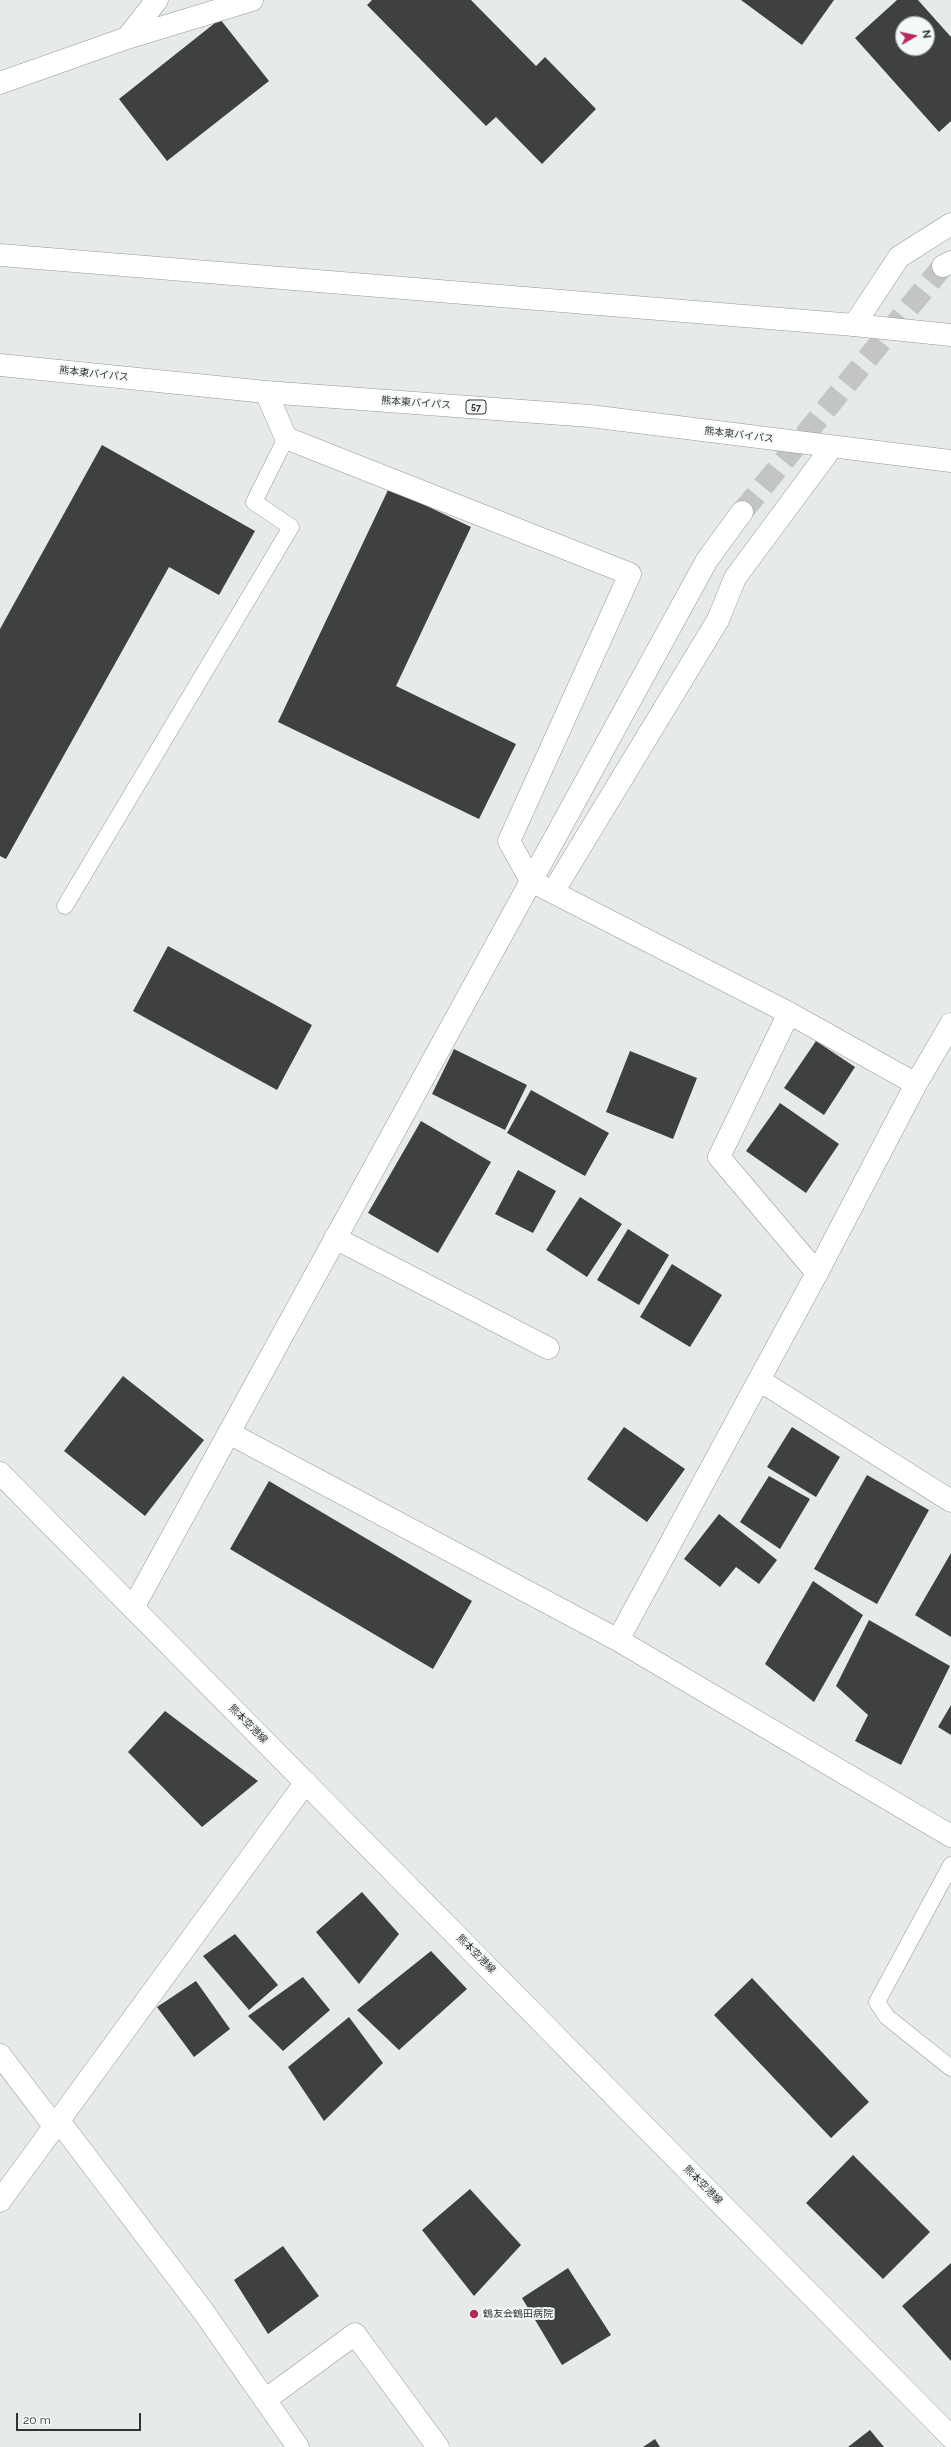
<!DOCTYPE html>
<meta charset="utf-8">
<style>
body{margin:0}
#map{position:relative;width:951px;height:2447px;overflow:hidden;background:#e6eae9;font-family:Raleway,sans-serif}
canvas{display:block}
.north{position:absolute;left:895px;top:16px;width:40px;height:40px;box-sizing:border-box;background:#f4f8f6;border:1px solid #a6a9a8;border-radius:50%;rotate:81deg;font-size:11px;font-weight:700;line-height:16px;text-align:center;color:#313332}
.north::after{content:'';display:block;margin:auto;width:14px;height:18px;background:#b6295f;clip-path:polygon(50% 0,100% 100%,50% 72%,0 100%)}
.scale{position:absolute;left:16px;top:2413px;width:125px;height:18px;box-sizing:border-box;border:2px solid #313332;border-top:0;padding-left:5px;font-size:12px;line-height:14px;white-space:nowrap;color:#313332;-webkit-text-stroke:3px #f4f8f6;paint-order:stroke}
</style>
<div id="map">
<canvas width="951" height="2447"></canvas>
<div class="north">N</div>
<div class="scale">20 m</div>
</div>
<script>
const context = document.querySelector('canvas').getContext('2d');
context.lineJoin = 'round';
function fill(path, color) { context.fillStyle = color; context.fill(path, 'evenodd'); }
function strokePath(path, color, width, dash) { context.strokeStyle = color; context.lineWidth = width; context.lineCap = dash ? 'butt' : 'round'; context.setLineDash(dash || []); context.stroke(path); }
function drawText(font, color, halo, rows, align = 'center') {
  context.font = font + ' Raleway,"Noto Sans JP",sans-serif'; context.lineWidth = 4; context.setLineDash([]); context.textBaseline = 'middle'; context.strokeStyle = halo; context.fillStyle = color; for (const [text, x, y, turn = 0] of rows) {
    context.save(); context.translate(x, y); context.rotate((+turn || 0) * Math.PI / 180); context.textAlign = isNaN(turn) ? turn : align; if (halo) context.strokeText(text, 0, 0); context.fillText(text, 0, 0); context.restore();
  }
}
fill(new Path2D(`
 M372 0H471L536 66 545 57 596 109 542 164 496 117 486 126 367 5Z
 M741 0H834L802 45Z
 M897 0H918L951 37V121L939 132 855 38ZM903 24H927V48H903Z
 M220 19 269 81 167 161 119 99Z
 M102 445 255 531 219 595 169 567 6 859 0 856V629Z
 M389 488 471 527 396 686 516 744 479 819 278 722Z
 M168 946 312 1025 277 1090 133 1011Z
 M816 1041 855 1067 824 1115 784 1088Z
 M454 1049 527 1085 505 1130 432 1094Z
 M630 1051 697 1078 673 1139 606 1112Z
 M531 1090 609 1133 585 1176 507 1133Z
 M780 1103 839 1144 806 1193 746 1151Z
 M421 1121 491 1162 438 1253 368 1213Z
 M518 1170 556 1191 533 1233 495 1214Z
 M580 1197 622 1224 587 1277 546 1250Z
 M628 1229 669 1255 639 1305 597 1280Z
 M672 1264 722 1295 690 1347 640 1317Z
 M123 1376 204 1440 145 1516 64 1451Z
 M624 1427 685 1469 647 1522 587 1479Z
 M792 1427 840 1457 816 1497 767 1467Z
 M867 1475 929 1510 877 1604 814 1569Z
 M769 1476 810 1499 780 1549 740 1522Z
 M269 1481 472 1601 433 1669 230 1549Z
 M719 1514 777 1560 759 1584 736 1567 720 1587 684 1559Z
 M951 1553V1637L915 1615Z
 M813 1581 863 1615 814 1702 765 1664Z
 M869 1620 950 1666 901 1765 855 1741 868 1715 836 1686Z
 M951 1705V1735L938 1727Z
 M165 1711 258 1781 202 1827 128 1752Z
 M362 1892 399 1934 359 1984 316 1932Z
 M235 1934 278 1985 249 2010 203 1956Z
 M431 1951 467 1989 399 2050 357 2010Z
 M303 1977 330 2010 283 2051 248 2016Z
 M752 1978 869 2102 831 2138 714 2015Z
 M196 1981 230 2029 194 2057 157 2007Z
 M349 2017 383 2063 324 2121 288 2067Z
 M853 2155 930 2232 883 2279 806 2203Z
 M470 2189 521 2245 474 2296 422 2230Z
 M283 2246 319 2296 268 2334 234 2280Z
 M951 2263V2361L902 2306Z
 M568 2268 611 2335 562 2365 522 2298Z
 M870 2430 884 2447H848Z
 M655 2439 660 2447H643Z`), '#3f413e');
strokePath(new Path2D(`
 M742 512 943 266`), '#c2c5c4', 22, [22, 11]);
const service = new Path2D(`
 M65 906 291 527 254 502 286 438
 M951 1865 877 2002 887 2017 951 2068`);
const minor = new Path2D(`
 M127 38 157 0
 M0 83 127 38 252 0
 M854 325 899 257 951 224
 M266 392 286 438 630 574 509 841 531 881 789 1013 916 1084
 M553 892 718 620 735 578 832 447
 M789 1013 719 1157 817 1273
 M335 1238 548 1348
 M759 1380 951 1501
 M229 1433 618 1640 951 1836
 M618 1640 817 1273 916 1084 951 1024
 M0 2055 55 2127
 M59 2121 203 2311 298 2447
 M0 2201 306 1782
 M265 2400 355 2334 438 2447`);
const tertiary = new Path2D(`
 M943 266 951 262
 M133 1608 707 560 742 512`);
const secondary = new Path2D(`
 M0 1473 951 2437`);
const trunk = new Path2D(`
 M0 255 854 325 951 335
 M0 365 266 392 590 416 951 461`);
strokePath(service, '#949896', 17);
strokePath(minor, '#949896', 23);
strokePath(tertiary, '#949896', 23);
strokePath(secondary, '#949896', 23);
strokePath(trunk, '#949896', 23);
strokePath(service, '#fff', 16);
strokePath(minor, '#fff', 22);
strokePath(tertiary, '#fff', 22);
strokePath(secondary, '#fff', 22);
strokePath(trunk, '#fff', 22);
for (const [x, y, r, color] of [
 [474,2314,5,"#b6295f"]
]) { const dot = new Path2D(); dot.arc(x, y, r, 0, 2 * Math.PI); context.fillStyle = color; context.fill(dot); strokePath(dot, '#f4f8f6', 1.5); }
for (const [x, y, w] of [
 [476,407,20]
]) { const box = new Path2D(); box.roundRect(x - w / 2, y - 7, w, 14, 3); context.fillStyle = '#f4f8f6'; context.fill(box); strokePath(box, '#313332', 1); }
drawText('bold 9px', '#313332', null, [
 ["57",476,407]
]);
drawText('10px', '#313332', '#f4f8f6', [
 ["熊本東バイパス",94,374,6],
 ["熊本東バイパス",416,403,4],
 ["熊本東バイパス",739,435,7],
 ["熊本空港線",248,1724,45],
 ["熊本空港線",476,1954,45],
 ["熊本空港線",703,2185,45]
]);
drawText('10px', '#313332', '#f4f8f6', [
 ["鶴友会鶴田病院",483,2314]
], 'left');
</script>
